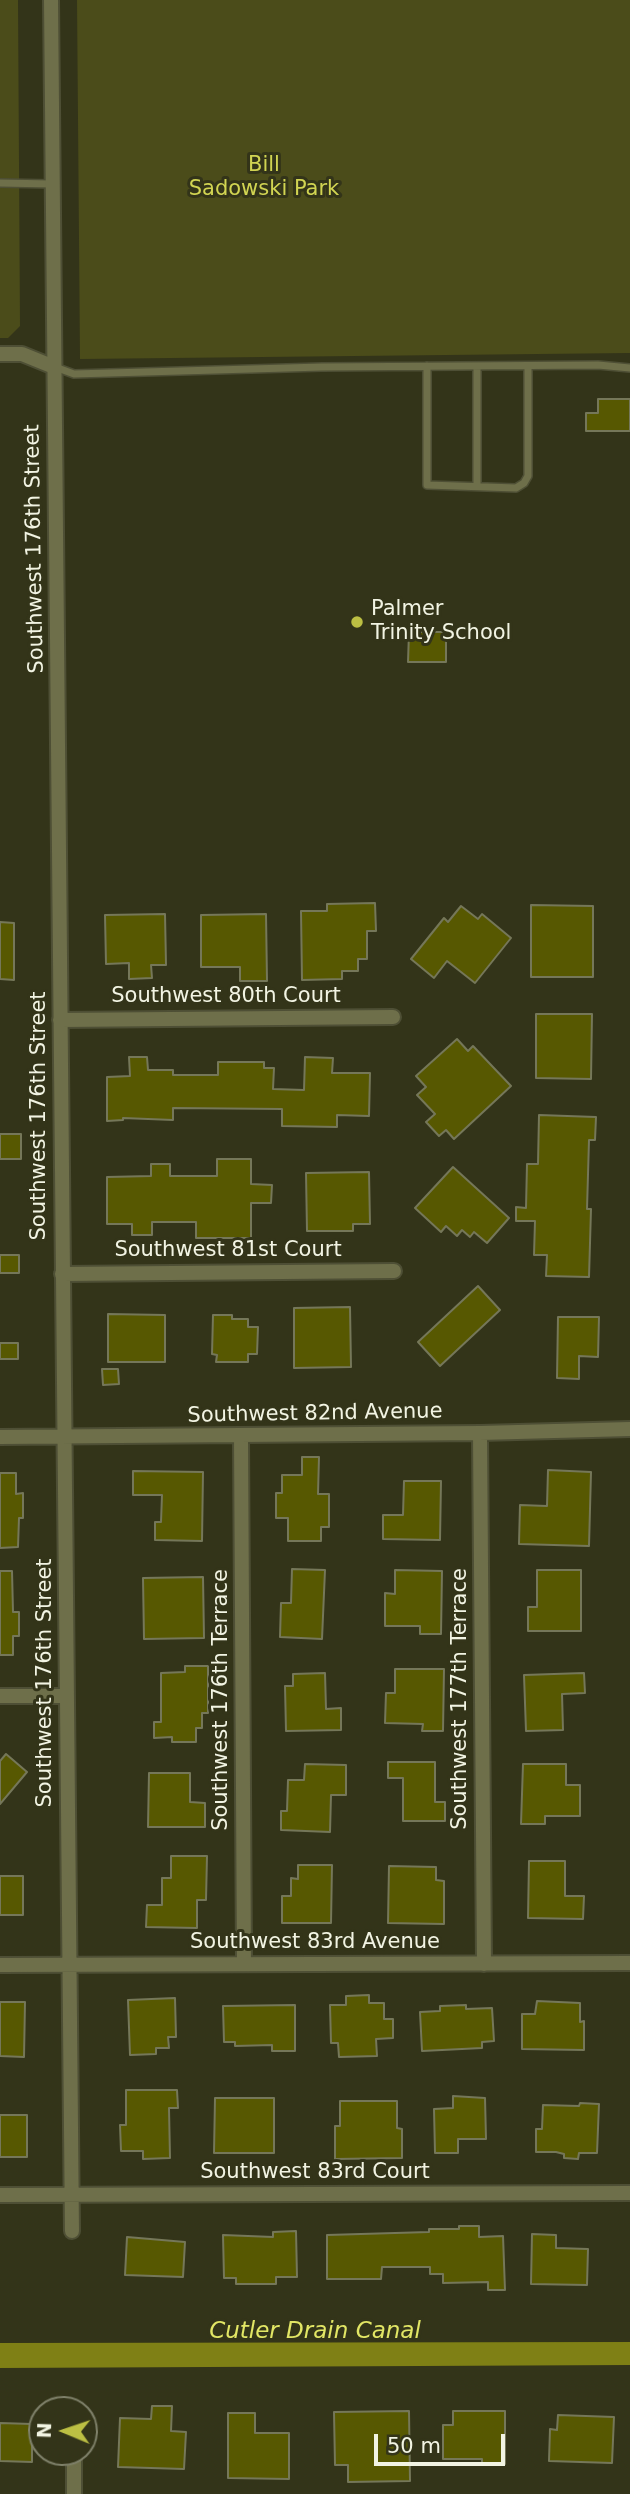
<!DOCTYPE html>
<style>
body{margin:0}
#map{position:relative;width:630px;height:2494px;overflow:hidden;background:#333419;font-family:"DejaVu Sans",sans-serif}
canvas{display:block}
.north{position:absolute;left:28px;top:2396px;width:70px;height:70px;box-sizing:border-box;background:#333419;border:2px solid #7f816a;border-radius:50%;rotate:272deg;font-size:19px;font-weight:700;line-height:28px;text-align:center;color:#f2f4e3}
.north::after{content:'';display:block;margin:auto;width:24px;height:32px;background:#bcbf43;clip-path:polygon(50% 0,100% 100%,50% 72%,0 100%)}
.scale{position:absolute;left:374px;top:2434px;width:131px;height:32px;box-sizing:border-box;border:4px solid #f2f4e3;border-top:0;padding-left:9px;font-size:21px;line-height:24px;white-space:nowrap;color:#f2f4e3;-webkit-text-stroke:5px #333419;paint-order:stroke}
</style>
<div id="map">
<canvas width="630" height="2494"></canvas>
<div class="north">N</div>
<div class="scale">50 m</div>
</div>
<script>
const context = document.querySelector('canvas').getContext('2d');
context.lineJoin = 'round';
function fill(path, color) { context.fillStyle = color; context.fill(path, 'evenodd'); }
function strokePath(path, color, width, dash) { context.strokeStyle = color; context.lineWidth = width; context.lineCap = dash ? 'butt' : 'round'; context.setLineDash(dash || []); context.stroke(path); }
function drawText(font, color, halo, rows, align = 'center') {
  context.font = font + ' "DejaVu Sans",sans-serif'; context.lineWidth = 6; context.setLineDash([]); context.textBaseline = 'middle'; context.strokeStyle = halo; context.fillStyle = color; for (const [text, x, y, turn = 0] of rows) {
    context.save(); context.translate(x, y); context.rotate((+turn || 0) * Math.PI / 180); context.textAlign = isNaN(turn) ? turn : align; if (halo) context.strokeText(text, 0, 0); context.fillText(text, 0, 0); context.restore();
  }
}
fill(new Path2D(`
 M0 0H18L20 326 8 338H0Z
 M77 0H630V353L80 359Z`), '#4b4c1a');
fill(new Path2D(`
 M630 2342V2365L0 2368V2343Z`), '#7f8015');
const building = new Path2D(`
 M598 399H630V431H586V413H598Z
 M409 632H446V662H408Z
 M375 903 376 931H367V959H358V971H342V979L302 980 301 911H327V904Z
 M531 905 593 906V977H531Z
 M461 906 478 919 482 914 511 938 475 983 447 961 434 978 411 959 444 918 448 922Z
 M165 914 166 965H151L152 978 129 979V963L106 964 105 915Z
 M266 914 267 981H240V967H201V915Z
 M0 922 14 923V980L0 979Z
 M536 1014H592L591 1079 536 1078Z
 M457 1039 468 1051 473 1046 511 1086 454 1139 446 1130 439 1136 426 1122 435 1114 417 1095 426 1087 416 1076Z
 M129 1057H147L148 1070H173V1075H218V1062H264V1068H274L273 1089 304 1090 305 1057 333 1058 332 1073H370L369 1116 337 1115V1127L282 1126V1109L173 1108V1120L123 1118V1120L107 1121V1077L130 1076Z
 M539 1115 596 1117 595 1140H589L587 1209H591L589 1277 546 1276 547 1255H534L535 1221H516V1207L526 1208 527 1164H538Z
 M0 1134H21V1159H0Z
 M217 1159H251V1184L272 1185 271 1203H251V1238H196V1222H152V1235H132V1224H107V1177L151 1176V1164H170V1176H217Z
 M453 1167 509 1218 487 1243 474 1232 470 1237 462 1230 457 1236 446 1226 441 1232 415 1208Z
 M369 1172 370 1224H353V1231H307L306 1173Z
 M0 1255H19V1273H0Z
 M478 1286 500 1310 440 1366 418 1342Z
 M350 1307 351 1367 294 1368V1308Z
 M108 1314 165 1315V1362H108Z
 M213 1315H232V1319H248V1327H258L257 1354H248V1362H216L217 1355 212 1354Z
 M558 1317H599L598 1357 579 1356V1379L557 1378Z
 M0 1343H18V1359H0Z
 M102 1369H118L119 1384 103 1385Z
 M302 1457H319L318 1494H329V1527H321V1541H288V1518H276V1493H282V1475H302Z
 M548 1470 591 1472 589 1546 519 1544 520 1505 547 1506Z
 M133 1471 203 1472 202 1541 155 1540V1522H161L162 1495H133Z
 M0 1473H16V1494L23 1493V1518H19L18 1547 0 1548Z
 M404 1481H441L440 1540 383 1539V1515H403Z
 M292 1569 325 1570 322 1639 280 1637 281 1603H291Z
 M395 1570 442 1571 441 1634H420V1626H385V1593L395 1594Z
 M537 1570H581V1631H528V1607H537Z
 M0 1571H12L13 1612H19V1636H13V1655H0Z
 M203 1577 204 1638 144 1639 143 1578Z
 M185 1666H208V1713H202V1728H196V1742H172V1737L154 1738V1722H161V1673L185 1672Z
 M395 1669H444L443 1731H422L423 1724 385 1723 386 1693H395Z
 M325 1673 326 1709 341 1708V1730L286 1731 285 1686H293V1674Z
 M584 1673 585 1693 562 1694 563 1730 526 1731 524 1675Z
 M6 1754 27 1772 0 1804V1761Z
 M388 1762H435V1802H445V1821H403V1778H388Z
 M305 1764 346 1765V1795H331L330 1832 281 1830V1811H287L288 1780H304Z
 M523 1764H566V1785H580V1816H545V1824H521Z
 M149 1773H190V1802L205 1803V1827H148Z
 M171 1856H207L206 1900H197V1928L146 1927 147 1905H162V1878H171Z
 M529 1861H565V1896H584L583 1919 528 1918Z
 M298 1865H332L331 1923H282V1896H291V1878L298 1879Z
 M389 1866 436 1867V1880L444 1881V1924L388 1923Z
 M0 1876H23V1915H0Z
 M369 1995V2003H384V2019H393V2038L376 2039 377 2056 339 2057 338 2043H331L330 2005H346V1996Z
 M175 1998 176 2037H168L169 2048H156V2054L130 2055 128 2000Z
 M537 2001 580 2003V2022L584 2021V2050L522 2049V2014H535Z
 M0 2002H25L24 2057 0 2056Z
 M295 2005V2051H272V2045L235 2046V2042H224L223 2006Z
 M466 2005V2009L492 2008 494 2041 482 2042V2048L422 2051 420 2012 440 2011V2006Z
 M126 2090H177L178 2108H169L170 2158 143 2159V2151H121L120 2125H126Z
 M453 2096 485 2098 486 2139H458V2153H435L434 2109 453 2108Z
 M215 2098H274V2153H214Z
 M340 2101H397V2128L402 2129V2158L335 2159V2126H340Z
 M580 2103 599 2104 597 2153H579L578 2159 564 2158V2154L556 2152H536V2129H542L543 2105 579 2106Z
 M0 2115H27V2157H0Z
 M459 2226H479V2237L503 2236 505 2290H488V2282L443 2283V2274H430V2267H382L381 2279H327V2235L429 2232V2229H459Z
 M296 2231 297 2277H276V2284H236V2278H224L223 2235 273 2237V2232Z
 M532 2234 556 2235V2248L588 2249 587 2285 531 2284Z
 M127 2237 185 2242 183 2277 125 2275Z
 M152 2406H172L171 2431 186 2432 184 2469 118 2467 120 2418 151 2419Z
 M409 2411 410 2481 348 2482V2465H335L334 2412Z
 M453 2411H505V2464H482V2459H443V2425H453Z
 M228 2413H255V2433H289V2479L228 2478Z
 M558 2415 614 2417 612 2463 549 2461 550 2429 557 2430Z
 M0 2423 32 2424V2462L0 2461Z`);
fill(building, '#575801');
strokePath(building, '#757759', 2);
const lane = new Path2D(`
 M0 183 52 184
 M427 366V485L516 488 524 483 528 476V366
 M55 367 74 374 322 367 598 365 630 368
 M477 486V366`);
const street = new Path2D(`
 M51 0 72 2231
 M0 354H22L54 367
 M60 1020 393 1017
 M62 1274 394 1271
 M480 1433 484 1964
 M241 1436 244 1964
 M0 1437 480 1433 630 1429
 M0 1696H67
 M0 1965 630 1963
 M0 2195 630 2193
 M74 2452V2494`);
strokePath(lane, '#4e4f35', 10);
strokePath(street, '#4e4f35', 18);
strokePath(lane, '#6e6f4a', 7);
strokePath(street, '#6e6f4a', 14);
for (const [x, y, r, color] of [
 [357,622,7,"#bcbf43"]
]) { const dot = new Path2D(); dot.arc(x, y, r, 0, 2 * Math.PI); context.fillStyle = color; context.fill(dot); strokePath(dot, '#333419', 2.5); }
drawText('21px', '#d1d452', '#333419', [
 ["Bill",264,166],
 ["Sadowski Park",264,190]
]);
drawText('21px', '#f2f4e3', '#333419', [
 ["Southwest 176th Street",35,549,-91],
 ["Southwest 80th Court",226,997],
 ["Southwest 176th Street",40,1116,-90],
 ["Southwest 81st Court",228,1251],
 ["Southwest 82nd Avenue",315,1414,-1],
 ["Southwest 176th Street",46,1683,-90],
 ["Southwest 177th Terrace",461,1699,-90],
 ["Southwest 176th Terrace",222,1700,-90],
 ["Southwest 83rd Avenue",315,1943],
 ["Southwest 83rd Court",315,2173]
]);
drawText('21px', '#f2f4e3', '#333419', [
 ["Palmer",371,610],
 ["Trinity School",371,634]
], 'left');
drawText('italic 23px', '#e2e665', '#333419', [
 ["Cutler Drain Canal",315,2332]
]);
</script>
